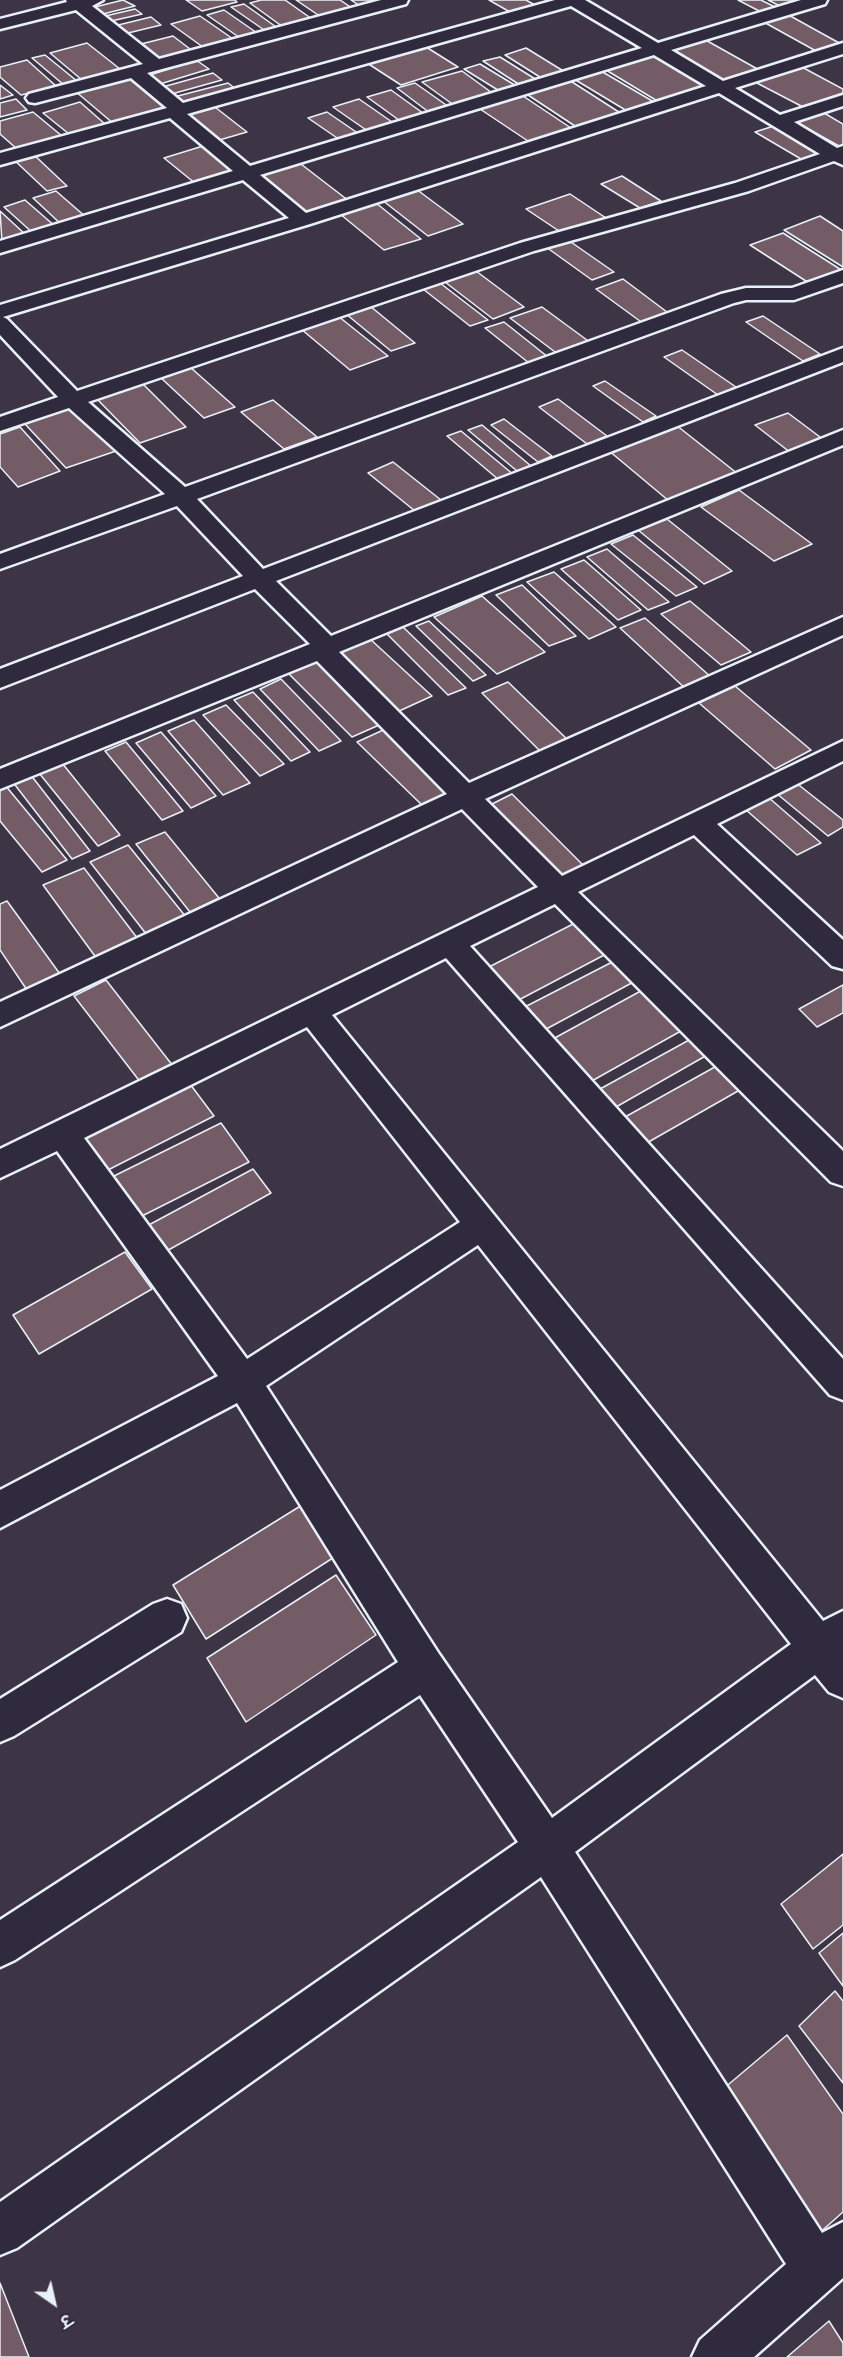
<!DOCTYPE html>
<meta charset="utf-8">
<style>
body{margin:0}
#map{position:relative;width:843px;height:2357px;overflow:hidden;background:#3d3445;font-family:"Gochi Hand","Playpen Sans Deva",sans-serif}
canvas{display:block}
.north{position:absolute;left:24px;top:2273px;width:60px;height:60px;-webkit-text-stroke:4px #2f2a3d;paint-order:stroke;rotate:146deg;font-size:16px;font-weight:700;line-height:24px;text-align:center;color:#e8f1f8}
.north::after{content:'';display:block;margin:auto;width:21px;height:27px;background:#e8f1f8;clip-path:polygon(50% 0,100% 100%,50% 72%,0 100%)}
</style>
<div id="map">
<canvas width="843" height="2357"></canvas>
<div class="north">उ</div>
</div>
<script>
const context = document.querySelector('canvas').getContext('2d');
context.lineJoin = 'round';
function fill(path, color) { context.fillStyle = color; context.fill(path, 'evenodd'); }
function strokePath(path, color, width, dash) { context.strokeStyle = color; context.lineWidth = width; context.lineCap = dash ? 'butt' : 'round'; context.setLineDash(dash || []); context.stroke(path); }
const building = new Path2D(`
 M123 0 135 6 99 15 91 8Z
 M186 0H235L237 2 202 11Z
 M261 0H285L312 19 283 27 250 3Z
 M296 0H340L352 8 321 17Z
 M351 0H391L363 8Z
 M489 0H526L535 5 510 12Z
 M738 0H761L779 9 765 14Z
 M768 0H807L784 8Z
 M244 4 279 29 267 32 231 7Z
 M135 9 142 14 107 22 101 17Z
 M224 10 260 35 243 40 207 15Z
 M785 13 841 44 816 51 760 20Z
 M200 16 236 41 207 50 171 24Z
 M151 17 161 25 124 34 114 26Z
 M173 36 194 52 158 62 137 45Z
 M702 38 761 71 724 82 666 49Z
 M87 43 120 69 82 80 50 53Z
 M423 45 458 67 401 85 367 63Z
 M526 48 565 72 543 79 505 55Z
 M45 55 77 81 64 85 32 58Z
 M653 56 707 87 659 102 606 70Z
 M500 57 540 82 523 87 483 61Z
 M27 60 56 86 21 95 0 77V67Z
 M196 60 209 69 160 84 147 76Z
 M480 64 518 87 501 92 464 69Z
 M800 66 843 89V93L803 107 755 82Z
 M462 71 495 95 455 106 422 82Z
 M601 71 654 102 627 111 574 79Z
 M213 73 222 80 168 95 159 88Z
 M127 77 167 110 114 124 75 91Z
 M569 80 622 114 578 128 525 93Z
 M228 83 237 90 179 105 170 98Z
 M415 83 449 107 430 113 397 88Z
 M0 85 13 95 0 99Z
 M391 90 427 116 403 123 367 97Z
 M520 94 574 130 531 143 477 107Z
 M16 99 27 110 0 117V103Z
 M359 99 395 124 369 132 333 107Z
 M80 102 105 124 69 134 43 113Z
 M211 104 247 132 216 141 181 112Z
 M819 110 843 124V148L792 120Z
 M33 112 62 136 17 149 0 134V121Z
 M327 112 362 136 343 142 308 118Z
 M780 124 826 151 801 159 755 132Z
 M203 146 236 172 196 184 164 158Z
 M32 153 67 186 47 191 13 159Z
 M297 161 349 201 306 215 253 174Z
 M622 176 661 201 640 208 601 184Z
 M416 189 463 224 428 236 382 200Z
 M56 191 87 218 63 226 33 198Z
 M570 194 606 218 562 233 526 209Z
 M25 200 56 227 34 234 4 207Z
 M376 203 421 239 384 250 340 214Z
 M0 211 26 235 2 242Z
 M820 216 843 231V267L784 230Z
 M783 233 843 271 809 283 750 245Z
 M568 240 614 272 592 280 546 247Z
 M476 271 524 307 493 319 445 282Z
 M623 279 671 315 644 324 596 289Z
 M440 283 488 320 470 326 423 289Z
 M370 306 415 343 391 351 346 314Z
 M542 307 591 343 559 355 510 318Z
 M338 316 388 356 350 370 301 329Z
 M763 316 820 354 803 361 746 322Z
 M504 322 548 357 529 363 485 328Z
 M682 350 736 387 718 395 664 357Z
 M190 367 235 407 204 418 160 377Z
 M605 381 656 416 643 422 593 386Z
 M141 382 186 427 140 443 95 397Z
 M558 399 607 436 587 444 539 407Z
 M273 400 317 437 284 449 241 412Z
 M74 407 116 451 66 468 25 424Z
 M788 413 824 440 791 453 755 425Z
 M504 419 552 456 538 462 491 425Z
 M482 425 531 466 517 471 468 430Z
 M676 425 738 474 669 501 608 450Z
 M20 427 60 471 18 487 0 467V434Z
 M461 431 514 475 499 480 447 436Z
 M393 462 441 500 415 511 368 473Z
 M739 490 812 544 774 561 701 507Z
 M667 519 732 571 704 584 638 530Z
 M633 535 697 587 676 596 611 544Z
 M607 549 669 602 648 610 587 557Z
 M584 560 641 610 618 620 561 569Z
 M554 572 616 627 589 639 527 582Z
 M522 585 576 636 549 646 496 595Z
 M482 596 545 652 497 674 434 617Z
 M690 601 751 652 721 665 661 614Z
 M645 618 712 678 687 690 620 628Z
 M429 621 486 675 473 681 416 626Z
 M403 627 466 688 448 695 387 634Z
 M369 638 432 696 397 712 334 654Z
 M321 659 386 722 352 737 288 673Z
 M281 679 341 741 319 751 260 689Z
 M508 682 570 742 543 754 482 693Z
 M735 686 811 750 775 769 699 703Z
 M253 692 310 752 291 761 234 700Z
 M226 705 284 764 260 776 203 715Z
 M194 720 250 783 223 795 168 731Z
 M392 726 459 790 424 807 357 742Z
 M161 732 216 796 191 808 136 743Z
 M126 742 183 811 162 820 105 751Z
 M62 763 120 835 98 846 39 773Z
 M30 774 90 851 72 859 12 781Z
 M795 782 843 820V827L828 836 776 793Z
 M5 785 67 860 42 872 0 821V787Z
 M512 794 584 866 561 877 490 805Z
 M768 797 821 843 797 855 745 809Z
 M165 832 219 898 190 912 136 844Z
 M128 845 186 917 147 935 90 862Z
 M84 868 141 943 100 963 43 885Z
 M7 901 60 974 27 990 0 950V904Z
 M577 922 608 953 513 1003 483 970Z
 M618 959 639 979 537 1034 517 1011Z
 M106 980 173 1066 141 1083 74 996Z
 M843 985V1013L817 1027 799 1009Z
 M648 987 688 1027 590 1082 551 1040Z
 M700 1034 716 1050 616 1107 600 1089Z
 M722 1063 745 1087 638 1148 616 1122Z
 M187 1080 214 1116 106 1171 81 1134Z
 M221 1123 249 1162 140 1217 114 1176Z
 M253 1169 271 1193 163 1253 145 1227Z
 M125 1252 152 1289 39 1354 13 1315Z
 M302 1505 336 1556 206 1639 173 1585Z
 M336 1575 376 1635 246 1722 207 1658Z
 M843 1854V1925L813 1949 781 1904Z
 M843 1933V1986L819 1953Z
 M835 1991 843 2001V2083L799 2026Z
 M787 2035 843 2114V2212L807 2244 710 2100Z
 M0 2283 29 2357H0Z
 M829 2321 843 2343V2357H787Z`);
fill(building, '#745c67');
strokePath(building, '#e8f1f8', 1.5);
const minor = new Path2D(`
 M66 0H103L92 6 159 59 381 0H408L406 4 147 73 183 103 555 0H585L658 43 801 0H827L825 4 671 50 723 81 843 43V54L735 88 780 115 843 95V106L794 122 837 148 843 146V165L834 161 749 191 534 251 88 402 185 487 721 294 746 288H792L843 270V283L794 300H746L734 303 197 499 263 569 843 348V362L276 581 331 636 843 430V445L339 652 469 783 843 617V635L485 799 562 876 843 741V761L717 824 843 940V969L832 966 694 835 578 892 843 1151V1186L831 1182 555 904 470 946 843 1359V1400L830 1395 446 958 332 1015 823 1621 843 1611V1698L829 1692 815 1675 575 1852 822 2233 843 2222V2278L754 2357H692L700 2340 786 2264 541 1877 17 2248 0 2255V2202L518 1842 420 1695 15 1960 0 1967V1920L398 1662 237 1403 0 1528V1490L218 1376 57 1151 0 1178V1149L538 887 462 809 0 1027V1002L447 794 317 661 0 789V769L310 644 255 589 0 688V669L243 576 177 506 0 569V554L165 494 69 408 0 431V417L58 397 0 335V305L289 218 243 180 0 253V241L233 171 170 118 0 165V153L167 108 131 78 35 103 29 102 26 98 29 94 143 64 76 10 0 29V19L67 2ZM571 6 642 48 250 166 187 114ZM654 55 706 86 306 213 260 175ZM719 93 820 154 735 183 520 243 77 391 7 319 3 317 310 224ZM307 1027 460 1222 247 1359 84 1138ZM478 1245 791 1644 552 1818 439 1654 266 1386Z
 M167 1599 181 1604 187 1618 181 1632 14 1736 0 1742V1699L153 1604Z`);
strokePath(minor, '#e8f1f8', 5);
fill(minor, '#2f2a3d');
</script>
